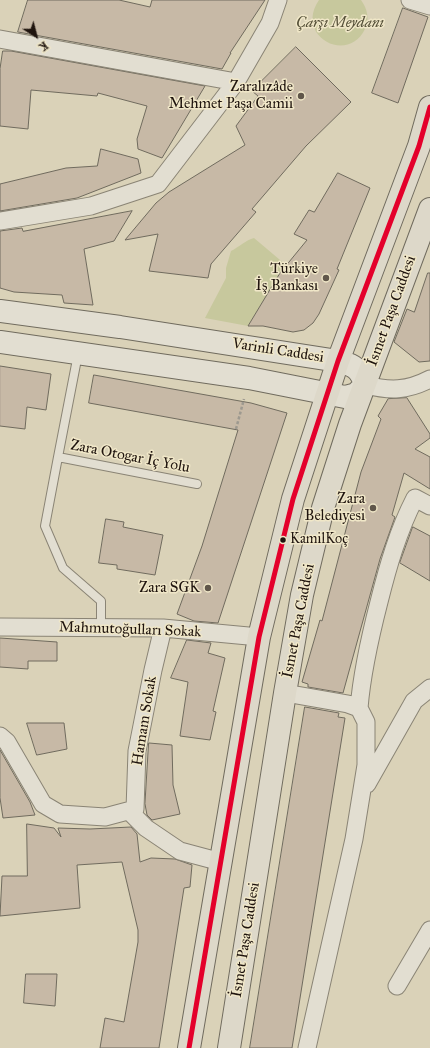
<!DOCTYPE html>
<meta charset="utf-8">
<style>
body{margin:0}
#map{position:relative;width:430px;height:1048px;overflow:hidden;background:#dad2b8;font-family:"IM FELL Great Primer",serif}
canvas{display:block}
.north{position:absolute;left:16px;top:16px;width:40px;height:40px;-webkit-text-stroke:3px #f0e7c8;paint-order:stroke;rotate:144deg;font-size:11px;font-weight:700;line-height:16px;text-align:center;color:#1f140e}
.north::after{content:'';display:block;margin:auto;width:14px;height:18px;background:#1f140e;clip-path:polygon(50% 0,100% 100%,50% 72%,0 100%)}
</style>
<div id="map">
<canvas width="430" height="1048"></canvas>
<div class="north">K</div>
</div>
<script>
const context = document.querySelector('canvas').getContext('2d');
context.lineJoin = 'round';
function fill(path, color) { context.fillStyle = color; context.fill(path, 'evenodd'); }
function strokePath(path, color, width, dash) { context.strokeStyle = color; context.lineWidth = width; context.lineCap = dash ? 'butt' : 'round'; context.setLineDash(dash || []); context.stroke(path); }
function drawText(font, color, halo, rows, align = 'center') {
  context.font = font + ' "IM FELL Great Primer",serif'; context.lineWidth = 3; context.setLineDash([]); context.textBaseline = 'middle'; context.strokeStyle = halo; context.fillStyle = color; for (const [text, x, y, turn = 0] of rows) {
    context.save(); context.translate(x, y); context.rotate((+turn || 0) * Math.PI / 180); context.textAlign = isNaN(turn) ? turn : align; if (halo) context.strokeText(text, 0, 0); context.fillText(text, 0, 0); context.restore();
  }
}
fill(new Path2D(`
 M319 0H361C367 8 370 19 365 29 348 65 294 36 319 0Z
 M254 238 286 265 248 326 205 318 226 278V268L231 251C239 247 246 240 254 238Z`), '#c7c89d');
const building = new Path2D(`
 M28 0H119L150 7 152 0H265L230 53H231L222 69 18 32Z
 M403 8 428 17 398 103 372 93Z
 M296 47 351 102 306 146 252 209 256 212 211 264 208 278 149 271 158 234 125 240 156 203 169 192 245 145 236 126 258 96 252 91Z
 M3 51H11L205 86 162 158 138 149 137 139 147 106 98 93 97 96 31 90 28 129 0 126V69Z
 M101 149 138 159 141 173 77 198 0 211V184L66 168 97 166Z
 M338 173 370 188 337 269 339 270 319 314 313 323 304 330 293 332 263 326H248L280 273 307 240 294 234 309 210 314 212Z
 M132 211 114 241 84 249 93 305 64 303 62 295 14 292 0 288V231L22 228 23 231Z
 M428 273H430V361L419 362 394 342 407 309 414 312Z
 M0 366 51 374 46 410 27 407 25 429 0 426Z
 M94 375 251 403 287 413 218 623 194 621 177 614 202 546 238 430 89 403Z
 M407 398 430 434V438L415 449 430 457V489L404 473 392 515 395 517 380 559 343 693 308 687V684L302 682 320 620 322 621 361 472 381 419 378 416 388 399Z
 M106 519 124 522 123 527 163 535 155 575 117 569V565L99 563Z
 M413 527 430 536V581L400 563Z
 M0 638 57 642V661H28V669L0 667Z
 M187 640 211 643 208 653 225 658 213 711 216 712 210 740 180 736 188 682 171 678Z
 M305 707 339 713 338 717 345 718 292 1048H250Z
 M27 723H64L67 749 37 755Z
 M149 743 172 745 173 785 180 814 152 820 147 815 145 804Z
 M0 750 30 802 35 815 3 818 0 798Z
 M27 824 54 828 61 837 58 828 90 829 131 827 137 834 140 862 151 858 175 859 192 865 190 887 184 888 159 1048H100L105 1018 124 1022 138 942V930L122 862 77 865 80 908 0 916 2 876H27Z
 M26 974H57L55 1006 24 1003Z`);
fill(building, '#c7b9a6');
strokePath(building, '#706b5e', 1);
const lane = new Path2D(`
 M58 457 78 354
 M101 629V601L63 568 45 526 58 457 197 484`);
const street = new Path2D(`
 M410 0 430 6
 M0 39 236 82
 M0 221 91 206 158 184 236 82 270 23 278 0
 M365 385C390 391 407 391 430 379
 M0 627 163 628 259 637
 M285 693 348 704 359 708 366 722V765L354 839 307 1048
 M359 708C362 672 370 637 379 602 388 566 398 531 415 498L430 506
 M0 736 7 742 43 804 60 814 105 817 135 809 137 751 153 670 163 628
 M367 784 414 701 430 688
 M129 811 146 828 180 851 221 862
 M397 986 430 930`);
const secondary = new Path2D(`
 M0 311 120 327 338 361C354 365 361 369 365 385L356 394 345 397 249 378 0 342`);
const highway = new Path2D(`
 M189 1048 259 637 293 499 338 361 419 146 430 107
 M229 1048 285 693 302 595 323 508 350 424 430 209`);
strokePath(lane, '#8a8475', 10);
strokePath(street, '#8a8475', 19);
strokePath(secondary, '#706b5e', 24);
strokePath(highway, '#706b5e', 24);
strokePath(new Path2D(`
 M236 429 244 399`), '#9d998f', 2.5, [3, 2]);
strokePath(lane, '#e2ded1', 8);
strokePath(street, '#e2ded1', 17);
strokePath(secondary, '#e2ded1', 22);
strokePath(highway, '#ddd8c9', 22);
strokePath(new Path2D(`
 M189 1048 259 637 293 499 338 361 419 146 430 107`), '#e4002b', 5);
for (const [x, y, r, color] of [
 [301,96,4,"#60564a"],
 [326,278,4,"#60564a"],
 [373,508,4,"#60564a"],
 [283,540,3.5,"#1f140e"],
 [208,588,4,"#60564a"]
]) { const dot = new Path2D(); dot.arc(x, y, r, 0, 2 * Math.PI); context.fillStyle = color; context.fill(dot); strokePath(dot, '#f0e7c8', 1.5); }
drawText('14px', '#1f140e', '#f0e7c8', [
 ["KamilKoç",290,540]
], 'left');
drawText('italic 15px', '#555038', '#f0e7c8', [
 ["Çarşı Meydanı",340,23]
]);
drawText('15px', '#1f140e', '#f0e7c8', [
 ["Zaralızâde",293,87],
 ["Mehmet Paşa Camii",293,104],
 ["Türkiye",318,269],
 ["İş Bankası",318,286],
 ["Zara",365,499],
 ["Belediyesi",365,516],
 ["Zara SGK",200,588]
], 'right');
drawText('15px', '#1f140e', '#f0e7c8', [
 ["İsmet Paşa Caddesi",392,311,-70],
 ["Varinli Caddesi",278,351,9],
 ["Zara Otogar İç Yolu",130,457,11],
 ["İsmet Paşa Caddesi",299,621,-79],
 ["Mahmutoğulları Sokak",130,630,2],
 ["Hamam Sokak",145,721,-81],
 ["İsmet Paşa Caddesi",246,940,-81]
]);
</script>
